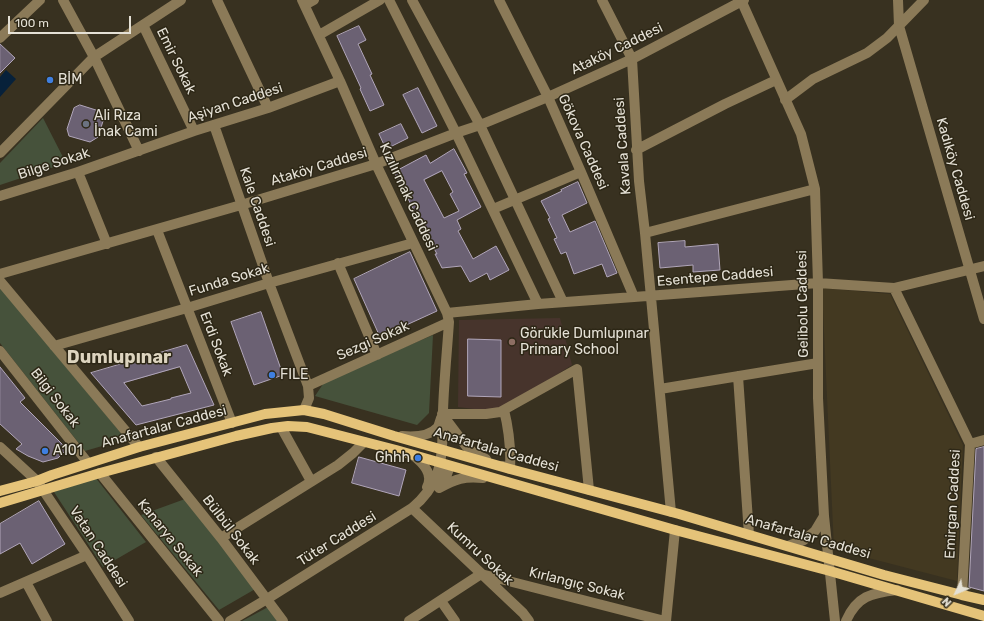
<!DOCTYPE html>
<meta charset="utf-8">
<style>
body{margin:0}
#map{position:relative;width:984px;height:621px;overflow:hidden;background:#383120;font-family:Rubik,sans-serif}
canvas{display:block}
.north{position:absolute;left:936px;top:573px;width:40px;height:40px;-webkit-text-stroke:3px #2d2716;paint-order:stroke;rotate:226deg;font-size:11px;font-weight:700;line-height:16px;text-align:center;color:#e5e1d6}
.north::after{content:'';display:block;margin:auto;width:14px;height:18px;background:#e5e1d6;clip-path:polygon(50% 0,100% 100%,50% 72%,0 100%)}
.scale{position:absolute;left:8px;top:16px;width:123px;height:18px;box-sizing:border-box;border:2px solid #e5e1d6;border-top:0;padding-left:5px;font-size:12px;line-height:14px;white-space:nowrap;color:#e5e1d6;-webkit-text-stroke:3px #2d2716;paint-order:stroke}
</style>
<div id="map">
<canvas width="984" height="621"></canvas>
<div class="north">N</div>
<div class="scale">100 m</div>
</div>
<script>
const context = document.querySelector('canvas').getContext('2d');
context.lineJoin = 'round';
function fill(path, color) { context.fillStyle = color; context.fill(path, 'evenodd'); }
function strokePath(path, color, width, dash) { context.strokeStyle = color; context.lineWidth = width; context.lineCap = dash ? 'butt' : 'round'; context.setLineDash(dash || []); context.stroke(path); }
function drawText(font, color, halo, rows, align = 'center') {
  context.font = font + ' Rubik,sans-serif'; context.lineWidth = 3; context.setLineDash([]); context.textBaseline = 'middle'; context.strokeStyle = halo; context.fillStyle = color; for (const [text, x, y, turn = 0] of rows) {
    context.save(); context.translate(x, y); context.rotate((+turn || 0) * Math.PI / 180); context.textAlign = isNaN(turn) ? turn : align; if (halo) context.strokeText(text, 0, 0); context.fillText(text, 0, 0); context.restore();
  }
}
fill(new Path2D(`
 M822 288 890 294 963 445 957 581 834 549Z`), '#433921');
fill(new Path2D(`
 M560 318 572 365 498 412 458 407 459 320Z`), '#47342c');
fill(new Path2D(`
 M43 118 66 163 0 185V163Z
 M0 287 126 439 85 451 0 343Z
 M433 335 429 413 417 425 315 396 325 381Z
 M95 477 146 542 103 567 54 492Z
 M185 499 257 588 219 610 141 515Z
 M270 606 280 621H242Z`), '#46523b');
fill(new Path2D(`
 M6 70 16 79 0 97V77Z`), '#07213a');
const building = new Path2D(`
 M359 26 366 40 358 44 372 74 370 75 384 105 370 111 360 89 361 88 337 36Z
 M0 44 15 58 0 73Z
 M418 88 437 126 422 133 403 95Z
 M80 105 99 111 104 118 98 137 90 142 69 136 67 129 74 108Z
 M401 124 408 138 386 149 379 134Z
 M454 149 467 173 464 174 481 207 457 220 461 229 458 231 473 259 496 246 509 270 490 280 487 273 470 282 461 266 442 268 435 254H437L394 172 426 155 430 163ZM442 171 453 192 450 194 459 211 444 218 424 180Z
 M578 182 587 203 562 215 570 232 595 221 617 273 607 277 602 264 574 274 566 252 561 254 554 239 557 238 548 219 550 218 541 201 562 191 561 190Z
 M685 241V247L718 244 720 270 693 272V265L660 268 658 243Z
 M410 252 437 311 380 337 354 279Z
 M261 312 283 375 254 385 231 322Z
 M468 339 501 340V397L468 396Z
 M187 345 214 405 136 425 91 373ZM180 367 191 393 171 398V399L142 406 124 383Z
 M0 367 25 398 20 402 67 449 58 458 43 462 28 456 16 449 22 444 0 424Z
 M984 447V591L969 587 976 449Z
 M359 457 406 470 399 496 352 483Z
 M39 501 65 544 32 564 20 543 0 554V524Z`);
fill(building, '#6b6173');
strokePath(building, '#b1a6ba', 1);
strokePath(new Path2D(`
 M63 0 94 57 139 151
 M217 0 268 108
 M389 0 456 133 538 304
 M412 0 480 125 563 302
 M499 0 548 97 581 172 634 297
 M602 0 632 59 639 181 645 233 671 512
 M741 0 801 134 815 189 818 283V398L824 516 835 621
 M898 0 899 26 984 319
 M305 5 314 0
 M143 25 194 131
 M319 35 380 0
 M0 38 40 0
 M785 100 813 79 867 53 887 38 924 0
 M214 125 269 283 308 386 309 398 304 410
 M636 150 725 104 776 80
 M0 153 94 57 181 0
 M78 172 107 244
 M0 196 78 172 194 131 268 108 340 81
 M493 209 581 172
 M157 230 232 423
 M645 233 815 189
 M338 263 377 355
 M0 274 241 205 376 164 456 133 480 125 548 97 632 59 744 0
 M0 281 139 447
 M894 288 970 444 962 595
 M447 313 538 304 634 297 818 283 894 288 984 266
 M54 346 187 308 269 283 413 243
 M0 351 88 463
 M738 376 749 535
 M308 386 449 322
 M660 389 818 363
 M442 414H486L500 412 577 369 589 490
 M442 414 466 446 475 454 486 459
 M281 427 311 481
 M402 436C413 437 429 437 438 427 439 425 440 421 441 418
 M970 444 984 440
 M0 447 37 481 87 555 129 621
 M413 455C423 463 434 474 427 487
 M156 457 221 538 283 621
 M503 466 510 469C511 449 509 430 504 410
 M100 473 219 621
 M439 488C456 479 464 476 483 478
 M439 488 446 477 450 466
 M412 508 523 613 529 621
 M221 538 338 465 353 453 364 442
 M788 546 804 540 815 531 824 516
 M26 582 47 621
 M0 593 87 555
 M441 601 455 621
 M230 621 267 599 412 508C423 499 432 488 437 474 444 454 442 432 443 411 444 381 447 352 449 322L447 313 376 164 340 81 302 0
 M409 621 481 574 665 621
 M666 621 675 530
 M846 621C857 596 871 593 897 590`), '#8b7a58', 10);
strokePath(new Path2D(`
 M0 491 37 481 52 475 139 447 265 414 304 410 324 414 394 436 510 469 679 514 884 575 962 595 984 600
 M0 503 100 473 236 436 272 428 288 426 307 427 396 450 675 530 830 571 984 616`), '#e5c379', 10);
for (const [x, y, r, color] of [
 [50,80,4,"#3f7fe0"],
 [86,124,4,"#6b7280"],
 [512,342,4,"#8d6e63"],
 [272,375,4,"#3f7fe0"],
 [45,451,4,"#3f7fe0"],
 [418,458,4,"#3f7fe0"]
]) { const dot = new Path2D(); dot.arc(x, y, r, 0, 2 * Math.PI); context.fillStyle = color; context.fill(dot); strokePath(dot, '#2d2716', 1.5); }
drawText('14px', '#e5e1d6', '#2d2716', [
 ["Ataköy Caddesi",617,49,-26],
 ["Emir Sokak",176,61,64],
 ["Aşiyan Caddesi",235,103,-18],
 ["Gökova Caddesi",583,142,66],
 ["Kavala Caddesi",623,146,-94],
 ["Bilge Sokak",54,164,-18],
 ["Ataköy Caddesi",319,167,-17],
 ["Kadıköy Caddesi",955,169,74],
 ["Kızılırmak Caddesi",408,197,65],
 ["Kale Caddesi",257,207,71],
 ["Esentepe Caddesi",715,277,-5],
 ["Funda Sokak",229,280,-17],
 ["Gelibolu Caddesi",803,304,-91],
 ["Sezgi Sokak",373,341,-24],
 ["Erdi Sokak",216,344,69],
 ["Bilgi Sokak",55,398,52],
 ["Anafartalar Caddesi",164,427,-15],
 ["Anafartalar Caddesi",496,450,16],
 ["Emirgan Caddesi",953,504,-87],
 ["Bülbül Sokak",231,530,52],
 ["Anafartalar Caddesi",808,537,16],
 ["Kanarya Sokak",170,538,51],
 ["Tüter Caddesi",337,539,-32],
 ["Vatan Caddesi",98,547,57],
 ["Kumru Sokak",480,554,43],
 ["Kırlangıç Sokak",577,584,14]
]);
drawText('14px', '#e5e1d6', '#2d2716', [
 ["BİM",58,80],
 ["Ali Rıza",94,116],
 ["İnak Cami",94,132],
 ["Görükle Dumlupınar",520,334],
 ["Primary School",520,350],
 ["FILE",280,375],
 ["A101",53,451],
 ["Ghhh",410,458,"right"]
], 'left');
drawText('bold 18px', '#ddd4bf', '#2d2716', [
 ["Dumlupınar",119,358]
]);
</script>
